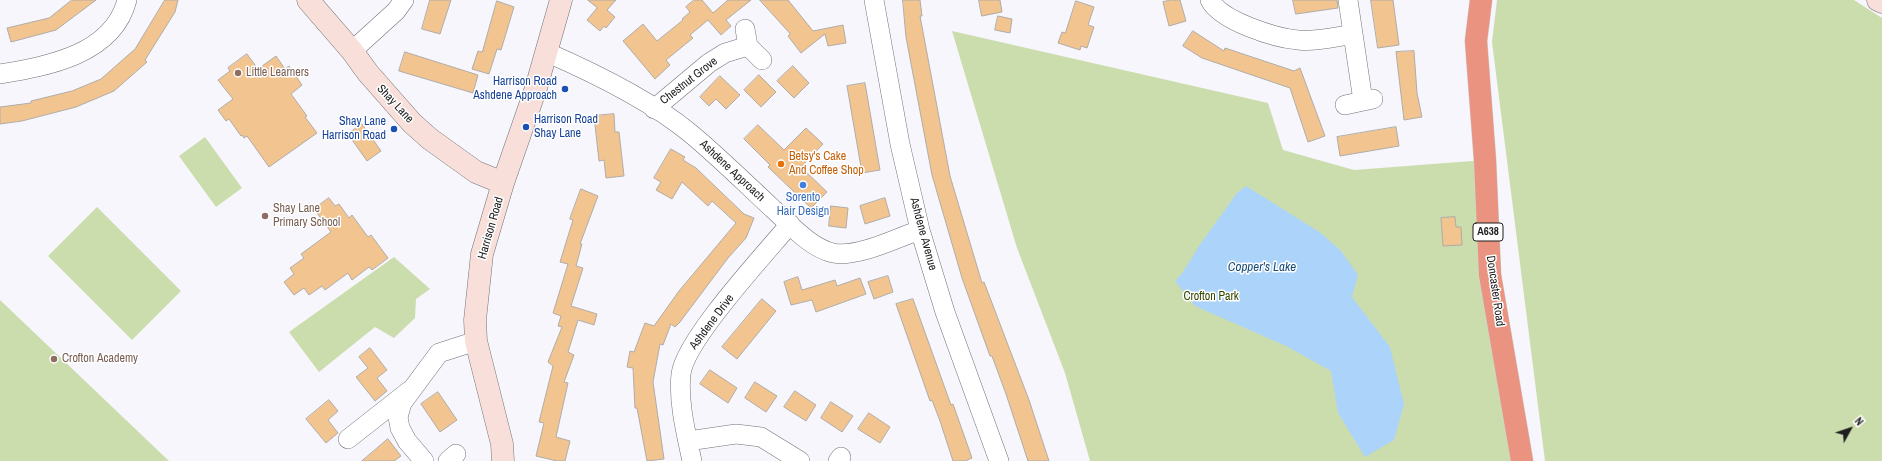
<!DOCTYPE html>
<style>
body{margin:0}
#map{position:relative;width:1882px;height:461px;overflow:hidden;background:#f6f6fc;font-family:"Archivo Narrow",sans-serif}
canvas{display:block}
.north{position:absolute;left:1830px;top:409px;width:40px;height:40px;-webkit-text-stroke:3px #fff;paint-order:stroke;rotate:50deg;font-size:11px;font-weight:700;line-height:16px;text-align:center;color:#1e1d1f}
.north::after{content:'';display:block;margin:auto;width:14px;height:18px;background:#1e1d1f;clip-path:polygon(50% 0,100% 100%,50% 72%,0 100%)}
</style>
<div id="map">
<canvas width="1882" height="461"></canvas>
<div class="north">N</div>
</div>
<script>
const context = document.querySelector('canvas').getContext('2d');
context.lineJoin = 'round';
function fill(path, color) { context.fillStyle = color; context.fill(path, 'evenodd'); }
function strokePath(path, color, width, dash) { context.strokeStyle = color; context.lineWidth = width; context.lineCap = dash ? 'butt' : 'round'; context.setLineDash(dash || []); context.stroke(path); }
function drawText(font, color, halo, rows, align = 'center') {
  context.font = font + ' "Archivo Narrow",sans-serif'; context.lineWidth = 3; context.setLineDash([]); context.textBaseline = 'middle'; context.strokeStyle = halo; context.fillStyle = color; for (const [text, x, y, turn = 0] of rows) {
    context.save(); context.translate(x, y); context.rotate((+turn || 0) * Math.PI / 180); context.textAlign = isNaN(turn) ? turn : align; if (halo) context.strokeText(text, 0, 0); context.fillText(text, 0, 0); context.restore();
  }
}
fill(new Path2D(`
 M1497 0H1854L1882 18V461H1545L1492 42Z
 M952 31 1268 103 1283 150 1354 170 1485 160 1522 461H1090L1065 373 1017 248Z
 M205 137 242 188 216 207 179 156Z
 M97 207 181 291 132 340 48 256Z
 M394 257 430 289 416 299 415 318 394 338 375 327 319 372 289 332Z
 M0 300 169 461H0Z`), '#ccddad');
fill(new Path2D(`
 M1246 186 1321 233 1341 251 1358 275 1352 297 1390 347 1404 404 1394 440 1365 457 1338 413 1331 371 1286 346 1195 306 1175 281 1183 272 1199 246 1237 193Z`), '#acd3fa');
const building = new Path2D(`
 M72 0H96L56 30 11 42 7 28 49 18Z
 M165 0H178L175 12 145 60 147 62 114 91 76 107 22 121 0 124V107L31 103V101L72 91 101 79 135 49Z
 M430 0H451L440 34 422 29Z
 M588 0H616L607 10 615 17 606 28 604 26 600 31 587 20 597 8Z
 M694 0H702L713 13 728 0H751L726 20 731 26 721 35 708 20 690 35 693 38 666 60 670 65 655 79 623 41 643 24 657 41 683 20 682 19 690 12 686 7Z
 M760 0H788L813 31 843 25 846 43 828 46 825 34 801 53 788 36 790 34Z
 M903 0H920L922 16H920L950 176 982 283 984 282 1029 400 1049 461H1028L1006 394 992 356H990L962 278 932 175 906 37Z
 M979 0H1000L1002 12 982 16Z
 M1171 0H1180L1186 21 1169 26 1163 2Z
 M1293 0H1337L1338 8 1296 14Z
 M1371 0H1393L1399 45 1378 48Z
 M497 1 514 7 501 50 497 49 489 74 472 69 478 51 482 52Z
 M1076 1 1094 7 1088 25 1094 27 1087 48 1081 46 1080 50 1058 43 1062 32 1065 33Z
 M998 16 1012 19 1010 33 995 30Z
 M1193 31 1224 51 1225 48 1294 71 1300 68 1325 136 1308 142 1290 88 1202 58 1183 46Z
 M1414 51 1417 93 1422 117 1404 120 1396 52Z
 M405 52 478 75 473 93 399 71Z
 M247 54 258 69 276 56 285 69 289 66 302 85 291 94 307 116 305 117 317 133 269 167 247 136 244 138 242 135 241 136 229 119 226 121 218 110 233 99 218 80 230 71 228 68Z
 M793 66 809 83 794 98 777 81Z
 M759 75 776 92 761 107 744 90Z
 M720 76 740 95 726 109 716 99 709 106 700 97Z
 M865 83 880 170 862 173 847 86Z
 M614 114 615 132H619L624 176 606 178 604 160 599 161 594 116Z
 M362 124 381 151 367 161 348 134Z
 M758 125 784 150 806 128 823 144 801 167 827 192 811 208 768 167 770 165 744 139Z
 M1396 127 1399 146 1340 156 1337 137Z
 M671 149 685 157 683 160 696 168 744 214 754 218 746 238 728 258 680 322 675 327 671 324 663 345 660 344 653 382 664 459 647 461 637 408H635L633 368 627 367 630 351 634 352 645 323 654 326 679 291 736 223 712 201 708 206 682 182 672 199 656 190 661 182 654 178Z
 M581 189 598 196 580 244H582L576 266 583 268 571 306 597 314 594 325 578 320 568 352 574 355 564 382 568 383 556 437 570 441 565 461H557L536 456 544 423 539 422 553 366 548 362 562 327 558 326 561 316 553 313 568 264 560 262 573 220 570 219Z
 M329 198 335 206 339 204 349 218 352 215 368 237 371 235 388 258 372 270 369 267 352 280 348 273 325 290 322 286 309 295 304 288 294 295 284 282 294 274 290 268 304 258 301 254 331 232 314 209Z
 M885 198 890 216 865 224 860 206Z
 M831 206 848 208 846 228 829 226Z
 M1455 217 1456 227H1461L1462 245 1443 246 1441 218Z
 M888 276 893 292 874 299 868 282Z
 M798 277 802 290 835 280 837 286 860 278 866 294 816 312 812 300 791 305 784 282Z
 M762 299 776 311 737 359 722 347Z
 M913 299 951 405 953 404 972 458 965 461H953L940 421 932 400 930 401 896 304Z
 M370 348 387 370 377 378 387 391 375 401 356 377 368 368 359 357Z
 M710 370 737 388 728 403 700 384Z
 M755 382 777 396 766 412 745 398Z
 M795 391 816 405 806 421 784 407Z
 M438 392 457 420 440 432 421 404Z
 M329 400 338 411 328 420 338 433 326 443 306 419Z
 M831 402 853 416 842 432 821 418Z
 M869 413 890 427 880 443 858 429Z
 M388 439 401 456 394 461H362Z`);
fill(building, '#f1c490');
strokePath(building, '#b0aca8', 1);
const street = new Path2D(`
 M874 0 900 144 920 230 945 312 999 461
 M1210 0C1221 21 1275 38 1298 40 1316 42 1335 37 1353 34
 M1348 0 1363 101
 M745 29 748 46
 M352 51 396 11 404 0
 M546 52C592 72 651 101 690 133 719 157 746 184 773 209 790 224 810 248 833 253 858 258 896 238 920 230
 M0 74C47 66 113 55 127 0
 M1345 105 1373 99
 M654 109 709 63 725 53 748 46 762 60
 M348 439 409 391
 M688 441 736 434 761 437 800 461
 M424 461 407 441 400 428 398 417 402 403 439 353 476 341
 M448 461 456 454
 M692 461C686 433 678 402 681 374 685 340 765 254 790 224
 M838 461 841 457`);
const secondary = new Path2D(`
 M308 0 352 51 368 73 412 123 430 139 476 172 503 183
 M1878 0 1882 2
 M503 461 502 444 476 341 475 320 482 254 503 183 536 88 561 0`);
const highway = new Path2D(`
 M1481 0 1476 41 1485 160 1490 275 1522 461`);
strokePath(street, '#727177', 20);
strokePath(secondary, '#727177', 23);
strokePath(highway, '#d2d2d2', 23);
strokePath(street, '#fff', 19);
strokePath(secondary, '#f8dfd9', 22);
strokePath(highway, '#e99380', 22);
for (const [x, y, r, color] of [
 [238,73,4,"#8d6e63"],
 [565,89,4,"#1a4fb4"],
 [526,127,4,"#1a4fb4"],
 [394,129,4,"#1a4fb4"],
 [781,164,4,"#e8710a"],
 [803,185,4,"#3f7fe0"],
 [265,216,4,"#8d6e63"],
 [54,359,4,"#8d6e63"]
]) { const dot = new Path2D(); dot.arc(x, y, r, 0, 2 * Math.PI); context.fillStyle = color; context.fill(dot); strokePath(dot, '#fff', 1.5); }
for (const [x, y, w] of [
 [1488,232,30]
]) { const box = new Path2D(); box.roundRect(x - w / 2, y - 9, w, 18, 3); context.fillStyle = '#fff'; context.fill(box); strokePath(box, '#1e1d1f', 1); }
drawText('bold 11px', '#1e1d1f', null, [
 ["A638",1488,232]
]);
drawText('12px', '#785e54', '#fff', [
 ["Little Learners",246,73],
 ["Shay Lane",273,209],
 ["Primary School",273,223],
 ["Crofton Academy",62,359]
], 'left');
drawText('12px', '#1e1d1f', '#fff', [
 ["Chestnut Grove",689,81,-38],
 ["Shay Lane",395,104,47],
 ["Ashdene Approach",732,171,43],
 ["Harrison Road",491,228,-74],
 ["Ashdene Avenue",923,234,75],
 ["Doncaster Road",1495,291,82],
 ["Ashdene Drive",712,322,-53]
]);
drawText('12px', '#164399', '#fff', [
 ["Harrison Road",557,82],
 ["Ashdene Approach",557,96],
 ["Harrison Road",534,120,"left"],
 ["Shay Lane",534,134,"left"],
 ["Shay Lane",386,122],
 ["Harrison Road",386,136]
], 'right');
drawText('12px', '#c56008', '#fff', [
 ["Betsy's Cake",789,157],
 ["And Coffee Shop",789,171]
], 'left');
drawText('12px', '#366cbe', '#fff', [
 ["Sorento",803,198],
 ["Hair Design",803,212]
]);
drawText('12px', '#324400', '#fff', [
 ["Crofton Park",1211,297]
]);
drawText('italic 13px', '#184c78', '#fff', [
 ["Copper's Lake",1262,268]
]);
</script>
